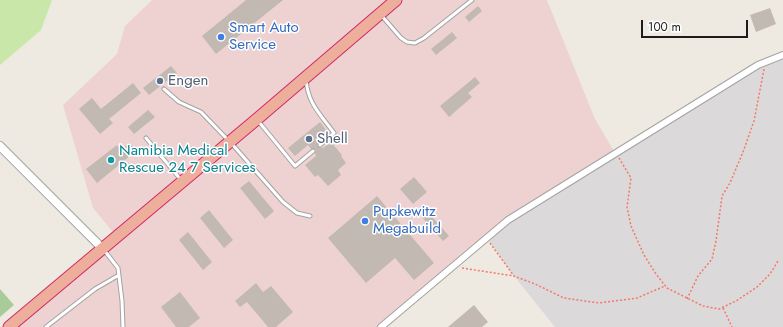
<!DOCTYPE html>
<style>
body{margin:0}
#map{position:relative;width:783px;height:327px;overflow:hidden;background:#eeeae2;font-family:Jost,sans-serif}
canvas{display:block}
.scale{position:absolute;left:641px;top:20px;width:107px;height:18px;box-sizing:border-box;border:2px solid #1c1c1c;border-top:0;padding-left:5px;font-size:12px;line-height:14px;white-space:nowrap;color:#1c1c1c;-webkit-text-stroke:3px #fff;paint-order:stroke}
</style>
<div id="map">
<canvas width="783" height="327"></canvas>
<div class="scale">100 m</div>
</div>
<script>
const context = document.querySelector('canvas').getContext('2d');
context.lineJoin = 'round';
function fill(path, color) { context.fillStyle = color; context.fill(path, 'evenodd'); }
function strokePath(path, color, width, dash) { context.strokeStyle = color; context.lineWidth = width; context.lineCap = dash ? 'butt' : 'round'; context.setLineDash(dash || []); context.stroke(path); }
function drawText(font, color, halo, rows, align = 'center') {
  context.font = font + ' Jost,sans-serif'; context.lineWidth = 3; context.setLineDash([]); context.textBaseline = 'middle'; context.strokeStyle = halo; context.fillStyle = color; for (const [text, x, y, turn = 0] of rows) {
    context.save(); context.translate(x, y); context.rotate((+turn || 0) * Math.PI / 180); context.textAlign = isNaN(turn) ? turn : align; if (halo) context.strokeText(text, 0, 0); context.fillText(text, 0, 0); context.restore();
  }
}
fill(new Path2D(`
 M783 55V327H555L514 276 487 238 508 220 758 65Z`), '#dbd9d9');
fill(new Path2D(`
 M152 0H547L595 119 615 153 508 220 381 327H9L117 237 93 208 63 105 117 54 125 26Z`), '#eed2d2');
fill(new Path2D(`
 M0 0H52L41 30 0 65Z`), '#c8e7a9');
fill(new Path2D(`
 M0 289 14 305 0 317Z`), '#a8cc98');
fill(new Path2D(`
 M246 0H283L216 54 202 36Z
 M478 6 482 11 469 22 465 17Z
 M770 8 776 24 756 32 750 15Z
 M452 32 457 38 436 55 431 49Z
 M171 66 177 73 149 95 143 88Z
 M475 77 480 83 468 93 472 97 449 117 440 106Z
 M133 83 141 93 109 119 113 123 100 134 79 109 92 98 101 109Z
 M148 110 155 117 134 134 128 127Z
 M320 122 326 130 315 139 318 143V147L323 148 331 142 342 155 341 156 346 163 338 170 341 175 328 186 318 175 315 177 305 165 316 156 315 153 316 151 315 149H311L308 145 295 156 288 148Z
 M129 143 136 151 97 183 86 169 117 145 121 150Z
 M414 177 427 192 413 204 400 189Z
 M249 181 274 211 265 219 240 188Z
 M377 196 434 263 414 280 395 258 366 283 328 238Z
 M209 210 233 240 224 248 200 218Z
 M428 212 449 236 443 241 422 217Z
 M188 232 212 262 203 270 179 240Z
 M256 283 263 292 271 286 293 312 276 327H268L247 302 240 307 235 301Z
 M180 292 200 318 189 327H176L161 307Z
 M474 305 488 322 482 327H448Z`), '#c2b9b2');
const service = new Path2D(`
 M381 15 401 38 407 42 415 43 424 38 472 0
 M306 80C308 104 321 115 334 133L320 145
 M164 89 179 102 201 112 228 140
 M259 122 295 166 313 151
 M146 138 181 180
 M232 144 283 202 297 213 310 216
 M104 250 118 268 122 301 123 327
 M46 327 95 289 119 275`);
const minor = new Path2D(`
 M381 327 508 220 758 65 783 55`);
const tertiary = new Path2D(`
 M0 146 103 249`);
const trunk = new Path2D(`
 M9 327 257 119 396 0`);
strokePath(service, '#a3a3a3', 5);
strokePath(minor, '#a3a3a3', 8);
strokePath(tertiary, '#a3a3a3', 10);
strokePath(trunk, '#d22966', 13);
strokePath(new Path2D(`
 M619 158 631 178 627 207 631 226 644 255 656 274 667 288 703 306 719 309 736 301 757 287 770 274 778 261
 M490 243 514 276 535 284 564 298 599 303 637 298 665 286
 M462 268 514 276
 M687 299 698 276 712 259 716 241 722 196 730 183 743 152 754 121 764 69
 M723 308 732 327`), '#f5776c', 1.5, [2, 2]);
strokePath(service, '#fff', 3);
strokePath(minor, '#fff', 6);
strokePath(tertiary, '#fff', 8);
strokePath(trunk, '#eeae9c', 11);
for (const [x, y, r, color] of [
 [221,37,4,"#3f7fe0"],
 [160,81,4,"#5c6f8a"],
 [309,139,4,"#5c6f8a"],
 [111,160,4,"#0f9aa8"],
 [365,221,4,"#3f7fe0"]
]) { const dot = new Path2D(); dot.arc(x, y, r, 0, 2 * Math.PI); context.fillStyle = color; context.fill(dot); strokePath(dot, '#fff', 1.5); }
drawText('15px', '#366cbe', '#fff', [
 ["Smart Auto",229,28],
 ["Service",229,45],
 ["Pupkewitz",373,212],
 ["Megabuild",373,229]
], 'left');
drawText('15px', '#4e5e75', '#fff', [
 ["Engen",168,81],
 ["Shell",317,139]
], 'left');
drawText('15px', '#0d838f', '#fff', [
 ["Namibia Medical",119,151],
 ["Rescue 24 7 Services",119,168]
], 'left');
</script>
